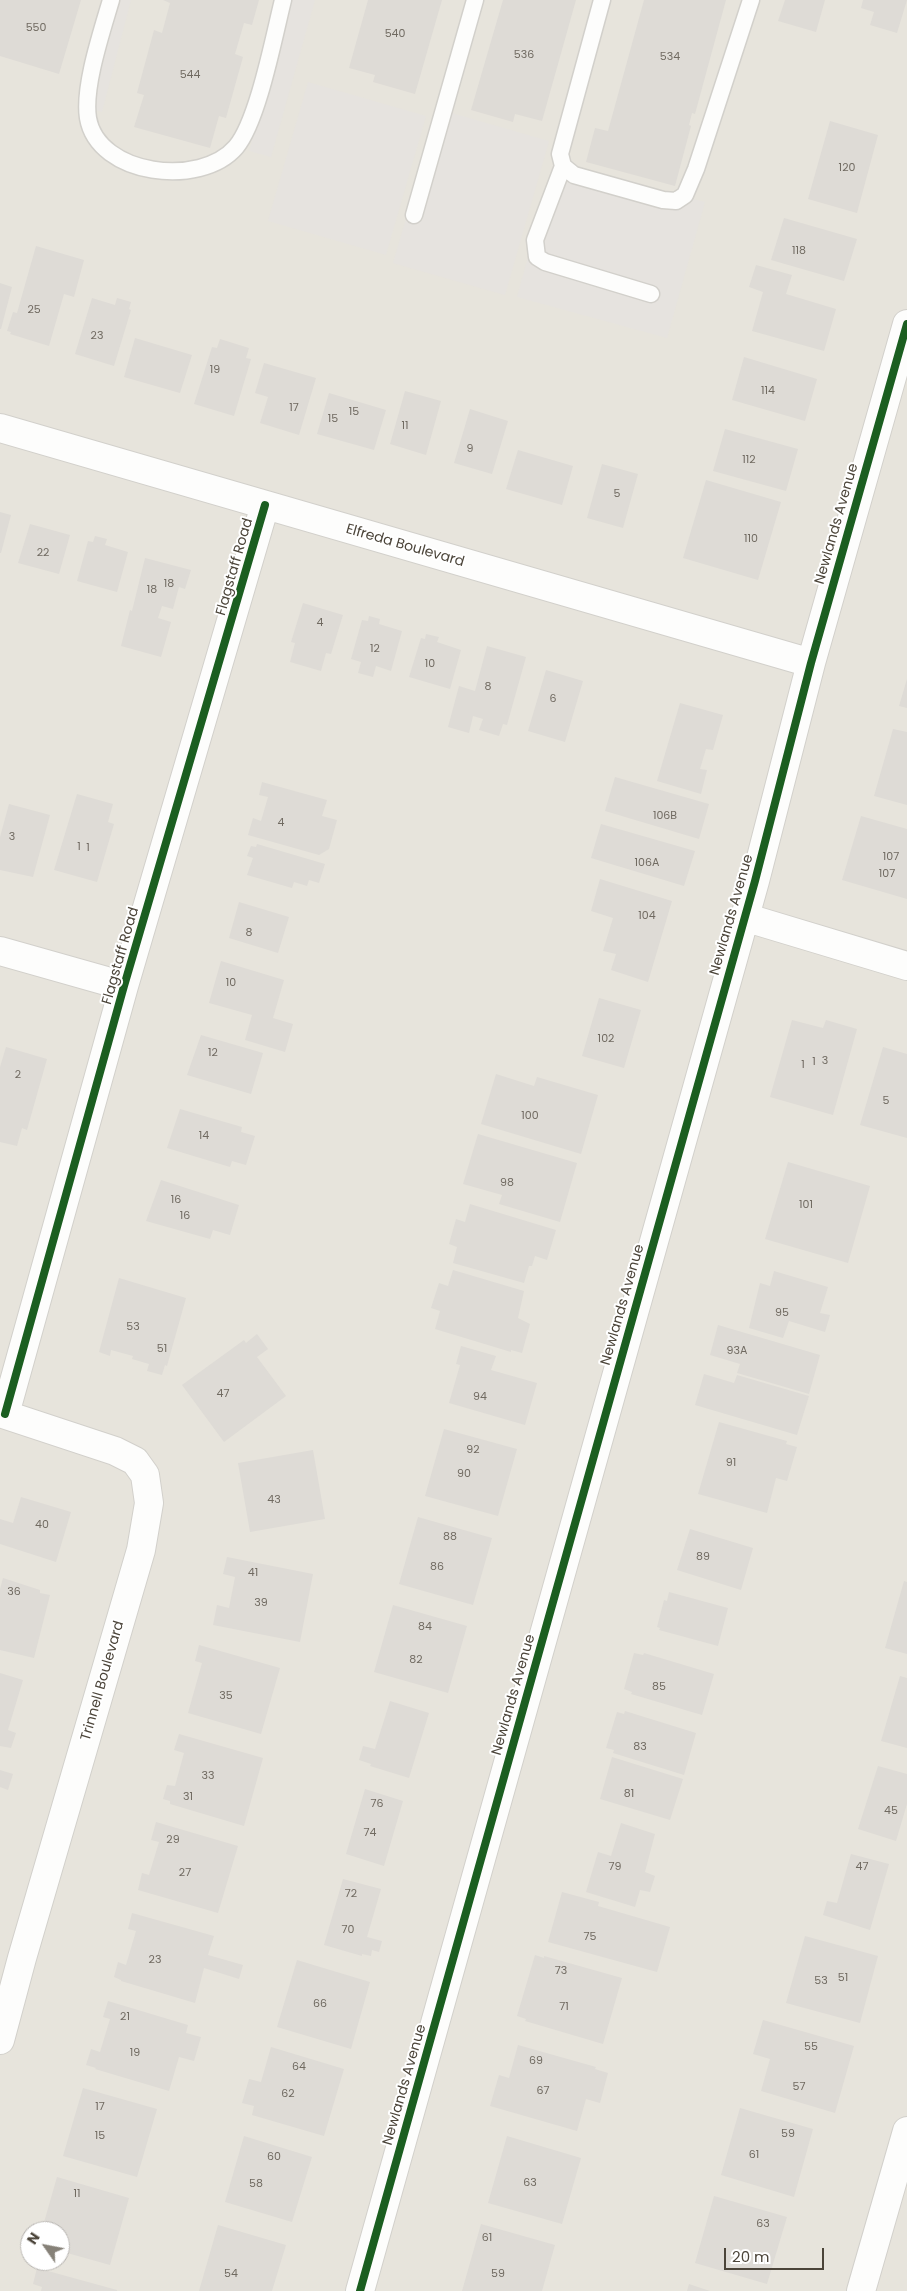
<!DOCTYPE html>
<style>
body{margin:0}
#map{position:relative;width:907px;height:2291px;overflow:hidden;background:#f4f2ee;font-family:Poppins,sans-serif}
canvas{display:block}
.north{position:absolute;left:20px;top:2221px;width:50px;height:50px;box-sizing:border-box;background:#fff;border:1px solid #b7b4b0;border-radius:50%;rotate:303deg;font-size:14px;font-weight:700;line-height:20px;text-align:center;color:#4b4439}
.north::after{content:'';display:block;margin:auto;width:18px;height:22px;background:#868178;clip-path:polygon(50% 0,100% 100%,50% 72%,0 100%)}
.scale{position:absolute;left:724px;top:2248px;width:100px;height:22px;box-sizing:border-box;border:2px solid #4b4439;border-top:0;padding-left:6px;font-size:15px;line-height:18px;white-space:nowrap;color:#4b4439;-webkit-text-stroke:4px #fff;paint-order:stroke}
</style>
<div id="map">
<canvas width="907" height="2291"></canvas>
<div class="north">N</div>
<div class="scale">20 m</div>
</div>
<script>
const context = document.querySelector('canvas').getContext('2d');
context.lineJoin = 'round';
function fill(path, color) { context.fillStyle = color; context.fill(path, 'evenodd'); }
function strokePath(path, color, width, dash) { context.strokeStyle = color; context.lineWidth = width; context.lineCap = dash ? 'butt' : 'round'; context.setLineDash(dash || []); context.stroke(path); }
function drawText(font, color, halo, rows, align = 'center') {
  context.font = font + ' Poppins,sans-serif'; context.lineWidth = 4; context.setLineDash([]); context.textBaseline = 'middle'; context.strokeStyle = halo; context.fillStyle = color; for (const [text, x, y, turn = 0] of rows) {
    context.save(); context.translate(x, y); context.rotate((+turn || 0) * Math.PI / 180); context.textAlign = isNaN(turn) ? turn : align; if (halo) context.strokeText(text, 0, 0); context.fillText(text, 0, 0); context.restore();
  }
}
fill(new Path2D(`
 M0 0H907V2291H0ZM30 2231H60V2261H30Z`), '#e7e4dc');
fill(new Path2D(`
 M111 0H131L102 112 83 107Z
 M291 0H315L271 157 249 151Z
 M308 82 426 116 386 255 268 221Z
 M438 109 549 141 505 295 393 263Z
 M554 161 705 202 667 338 517 297Z`), '#e6e3df');
fill(new Path2D(`
 M0 0H81L59 74 0 56Z
 M163 0H259L252 25 244 23 235 54 243 57 226 118 219 116 210 148 134 127 144 95 137 93 154 30 162 33 170 3Z
 M368 0H442L415 94 373 82 375 75 349 68Z
 M503 0H576L542 121 515 114 513 122 471 110Z
 M644 0H726L695 114 692 113 689 125 691 126 675 186 586 162 595 128 608 131Z
 M785 0H825L816 32 778 21Z
 M863 0H907L897 33 870 25 874 12 861 8Z
 M830 121 878 135 857 213 808 199Z
 M784 218 857 239 844 281 771 260Z
 M36 246 84 260 74 297 64 294 49 346 10 334 11 332 7 331 13 312 17 313Z
 M756 265 792 275 786 294 836 309 824 351 752 331 763 292 749 287Z
 M0 283 12 287 1 329H0Z
 M92 298 115 305 117 298 131 302 129 309 131 310 114 366 75 354Z
 M135 338 192 355 180 393 124 377Z
 M220 339 249 348 246 358 251 359 234 416 194 404 212 347 217 348Z
 M744 357 817 379 805 421 732 400Z
 M264 363 316 378 299 435 260 423 268 397 255 393Z
 M405 391 441 401 426 455 390 444Z
 M329 393 386 410 374 450 317 434Z
 M470 409 508 421 492 474 454 463Z
 M725 429 798 449 786 491 713 471Z
 M518 450 573 466 562 505 506 489Z
 M602 464 638 474 623 528 587 518Z
 M706 480 781 502 758 580 683 558Z
 M0 512 11 515 1 553H0Z
 M30 524 70 535 59 574 18 563Z
 M95 536 107 539 105 545 128 552 117 592 77 581 88 541 93 542Z
 M145 558 191 570 185 589 179 587 173 609 162 606 158 618 171 622 161 657 121 646 130 610 132 611Z
 M303 603 343 615 331 654 326 653 321 671 290 662 295 643 291 642Z
 M369 616 380 619 379 624 402 631 391 671 376 666 373 677 358 673 361 662 351 659 362 620 368 621Z
 M426 634 439 637 437 642 461 650 450 689 409 677 421 638 425 639Z
 M487 646 526 657 507 725 503 724 499 736 479 730 483 719 473 716 469 733 448 727 459 686 475 691Z
 M546 670 583 681 565 742 528 731Z
 M907 679V708L899 706Z
 M680 703 723 715 713 750 706 749 700 769 707 770 701 794 657 781Z
 M893 729 907 732V805L874 796Z
 M615 777 709 804 699 839 605 811Z
 M262 782 327 800 322 816 337 820 329 849 319 855 248 835 253 818 261 821 268 797 259 795Z
 M77 794 113 804 108 822 114 824 97 882 54 870Z
 M9 804 50 815 33 877 0 870V837Z
 M861 816 907 829V899L842 880Z
 M601 824 695 851 684 886 591 858Z
 M257 844 325 864 319 883 309 880 307 886 294 882 292 888 247 875 253 858 247 856 251 846 256 847Z
 M600 879 672 901 648 982 611 970 616 954 603 951 613 918 591 911Z
 M239 902 289 917 278 953 229 938Z
 M221 961 284 980 273 1018 293 1024 285 1052 245 1040 252 1015 209 1003Z
 M599 998 641 1010 624 1068 582 1056Z
 M792 1020 823 1028 826 1020 857 1029 833 1115 770 1097Z
 M201 1035 263 1053 251 1094 187 1075Z
 M6 1047 47 1059 27 1130 22 1128 17 1146 0 1142V1067Z
 M883 1047 907 1054V1138L860 1125Z
 M496 1074 534 1086 537 1077 598 1095 581 1154 481 1124Z
 M180 1109 242 1127 241 1132 255 1136 246 1165 232 1161 230 1167 167 1148Z
 M478 1134 577 1163 560 1222 499 1204 502 1195 463 1184Z
 M788 1162 870 1186 848 1263 765 1239Z
 M161 1180 239 1205 230 1235 213 1230 210 1239 146 1221Z
 M470 1204 556 1230 547 1260 535 1256 532 1266H529L524 1283 453 1263 457 1247 449 1244 456 1219 465 1222Z
 M453 1270 524 1291 518 1318 530 1324 522 1353 511 1350V1352L435 1329 440 1311 431 1308 439 1283 448 1286Z
 M774 1271 828 1287 820 1313 830 1315 825 1332 789 1321 783 1338 749 1328 760 1283 770 1286Z
 M119 1278 186 1298 167 1366 165 1365 162 1375 147 1371 149 1364 132 1359 133 1356 111 1350 110 1356 99 1352Z
 M718 1325 820 1355 809 1394 737 1373 740 1364 710 1355Z
 M257 1334 268 1349 257 1357 286 1396 224 1442 182 1385 244 1340 246 1343Z
 M461 1346 496 1356 491 1370 537 1383 525 1425 449 1403 460 1365 456 1364Z
 M704 1374 734 1383 737 1375 809 1396 797 1435 695 1405Z
 M719 1422 787 1441 786 1444 797 1447 787 1481 776 1478 767 1513 698 1494Z
 M444 1429 517 1449 498 1516 425 1496Z
 M313 1450 325 1519 250 1532 238 1463Z
 M21 1497 71 1512 56 1562 0 1544V1519L13 1523Z
 M418 1517 492 1538 473 1605 399 1584Z
 M690 1529 753 1548 741 1590 677 1570Z
 M227 1557 313 1574 300 1642 213 1625 217 1605 229 1608 235 1577 223 1574Z
 M3 1578 40 1590V1593L50 1595 34 1658 0 1650V1589Z
 M904 1581 907 1582V1654L885 1648Z
 M669 1592 728 1608 718 1646 659 1630 660 1628 657 1627 664 1600 667 1601Z
 M393 1605 467 1626 448 1693 374 1672Z
 M199 1645 280 1668 261 1734 188 1713 202 1663 195 1661Z
 M634 1653 643 1655 644 1653 714 1674 702 1715 631 1694 632 1692 624 1689Z
 M0 1673 23 1680 8 1730 16 1733 11 1748 0 1746Z
 M900 1676 907 1678V1748L881 1741Z
 M390 1701 429 1713 409 1778 370 1766 371 1764 359 1760 363 1746 375 1749Z
 M625 1711 696 1733 684 1775 613 1753 614 1750 606 1748 617 1712 624 1714Z
 M179 1734 263 1758 244 1826 170 1804V1801L163 1799 167 1785 175 1786 184 1753 174 1750Z
 M612 1757 683 1779 670 1820 600 1799Z
 M878 1766 907 1774V1804L896 1841 858 1829Z
 M0 1770 13 1774 8 1790 0 1787Z
 M365 1789 403 1801 384 1866 346 1854Z
 M156 1822 238 1846 218 1913 138 1890 142 1873 149 1875 159 1842 151 1840Z
 M621 1823 655 1834 645 1872 655 1876 650 1892 640 1890 635 1907 586 1892 598 1852 611 1856Z
 M851 1854 889 1864 870 1930 823 1915 827 1901 837 1903Z
 M343 1879 381 1889 367 1937 382 1941 379 1952 372 1950 371 1956 362 1954V1956L324 1945Z
 M562 1892 599 1902 598 1906 670 1927 657 1972 548 1942Z
 M132 1913 214 1936 208 1955 243 1965 239 1979 204 1968 195 2003 121 1981V1980L114 1977 118 1962 126 1965 136 1931 128 1929Z
 M805 1936 878 1956 860 2023 786 2003Z
 M535 1955 544 1958V1956L622 1978 603 2044 525 2021 526 2019 517 2016Z
 M297 1960 370 1982 351 2049 277 2027Z
 M108 2001 188 2025 186 2033 201 2037 194 2061 179 2057 169 2091 95 2069 96 2068 86 2065 91 2049 100 2052 110 2019 103 2017Z
 M763 2020 854 2046 835 2113 761 2091 770 2059 753 2054Z
 M518 2045 596 2067 595 2069 608 2073 600 2103 586 2099 577 2131 490 2106 499 2075 509 2078Z
 M271 2047 344 2069 324 2136 252 2115 254 2106 242 2103 249 2079 261 2082Z
 M83 2088 157 2109 137 2177 63 2156Z
 M740 2108 813 2129 794 2197 721 2175Z
 M244 2136 312 2157 292 2222 225 2202Z
 M507 2136 581 2158 562 2224 488 2203Z
 M57 2177 129 2198 110 2265 60 2251V2231H31L33 2223 43 2226Z
 M714 2196 787 2217 767 2284 695 2263Z
 M481 2224 555 2245 542 2291H462Z
 M218 2225 286 2245 272 2291H199Z
 M37 2268 117 2290V2291H41L42 2287 33 2284Z
 M689 2284 710 2291H687Z`), '#dedbd6');
const lane = new Path2D(`
 M111 0C102 31 83 87 88 118 98 176 201 188 236 147 258 121 274 36 283 0
 M602 0 560 154 563 166 574 175 663 200 676 201 685 195 696 169 751 0
 M563 166 535 240 537 257 545 262 651 294
 M414 215 475 0`);
const street = new Path2D(`
 M0 428 811 663
 M744 917 907 966
 M0 951 124 986
 M0 1413 115 1451 135 1461 145 1475 149 1503 141 1550 22 1958 0 2040
 M5 1414 124 986 265 505
 M360 2291 755 881 811 663 907 324
 M861 2291 907 2131`);
strokePath(lane, '#d2d0cb', 19);
strokePath(street, '#d2d0cb', 30);
strokePath(lane, '#fdfdfc', 16);
strokePath(street, '#fdfdfc', 28);
strokePath(new Path2D(`
 M5 1414 124 986 265 505
 M360 2291 755 881 811 663 907 324`), '#1b5e20', 8);
drawText('11px', '#706a61', null, [
 ["550",36,28],
 ["540",395,34],
 ["536",524,55],
 ["534",670,57],
 ["544",190,75],
 ["120",847,168],
 ["118",799,251],
 ["25",34,310],
 ["23",97,336],
 ["19",215,370],
 ["114",768,391],
 ["17",294,408],
 ["15",354,412],
 ["15",333,419],
 ["11",405,426],
 ["9",470,449],
 ["112",749,460],
 ["5",617,494],
 ["110",751,539],
 ["22",43,553],
 ["18",169,584],
 ["18",152,590],
 ["4",320,623],
 ["12",375,649],
 ["10",430,664],
 ["8",488,687],
 ["6",553,699],
 ["106B",665,816],
 ["4",281,823],
 ["3",12,837],
 ["1",79,847],
 ["1",88,848],
 ["107",891,857],
 ["106A",647,863],
 ["107",887,874],
 ["104",647,916],
 ["8",249,933],
 ["10",231,983],
 ["102",606,1039],
 ["12",213,1053],
 ["3",825,1061],
 ["1",814,1062],
 ["1",803,1065],
 ["2",18,1075],
 ["5",886,1101],
 ["100",530,1116],
 ["14",204,1136],
 ["98",507,1183],
 ["16",176,1200],
 ["101",806,1205],
 ["16",185,1216],
 ["95",782,1313],
 ["53",133,1327],
 ["51",162,1349],
 ["93A",737,1351],
 ["47",223,1394],
 ["94",480,1397],
 ["92",473,1450],
 ["91",731,1463],
 ["90",464,1474],
 ["43",274,1500],
 ["40",42,1525],
 ["88",450,1537],
 ["89",703,1557],
 ["86",437,1567],
 ["41",253,1573],
 ["36",14,1592],
 ["39",261,1603],
 ["84",425,1627],
 ["82",416,1660],
 ["85",659,1687],
 ["35",226,1696],
 ["83",640,1747],
 ["33",208,1776],
 ["81",629,1794],
 ["31",188,1797],
 ["76",377,1804],
 ["45",891,1811],
 ["74",370,1833],
 ["29",173,1840],
 ["79",615,1867],
 ["47",862,1867],
 ["27",185,1873],
 ["72",351,1894],
 ["70",348,1930],
 ["75",590,1937],
 ["23",155,1960],
 ["73",561,1971],
 ["51",843,1978],
 ["53",821,1981],
 ["66",320,2004],
 ["71",564,2007],
 ["21",125,2017],
 ["55",811,2047],
 ["19",135,2053],
 ["69",536,2061],
 ["64",299,2067],
 ["57",799,2087],
 ["67",543,2091],
 ["62",288,2094],
 ["17",100,2107],
 ["59",788,2134],
 ["15",100,2136],
 ["61",754,2155],
 ["60",274,2157],
 ["63",530,2183],
 ["58",256,2184],
 ["11",77,2194],
 ["63",763,2224],
 ["61",487,2238],
 ["54",231,2274],
 ["59",498,2274]
]);
drawText('14px', '#4b4439', '#fff', [
 ["Newlands Avenue",837,524,-74],
 ["Elfreda Boulevard",405,546,16],
 ["Flagstaff Road",235,567,-74],
 ["Newlands Avenue",732,915,-74],
 ["Flagstaff Road",121,956,-74],
 ["Newlands Avenue",623,1305,-74],
 ["Trinnell Boulevard",103,1681,-74],
 ["Newlands Avenue",514,1695,-74],
 ["Newlands Avenue",405,2085,-74]
]);
</script>
